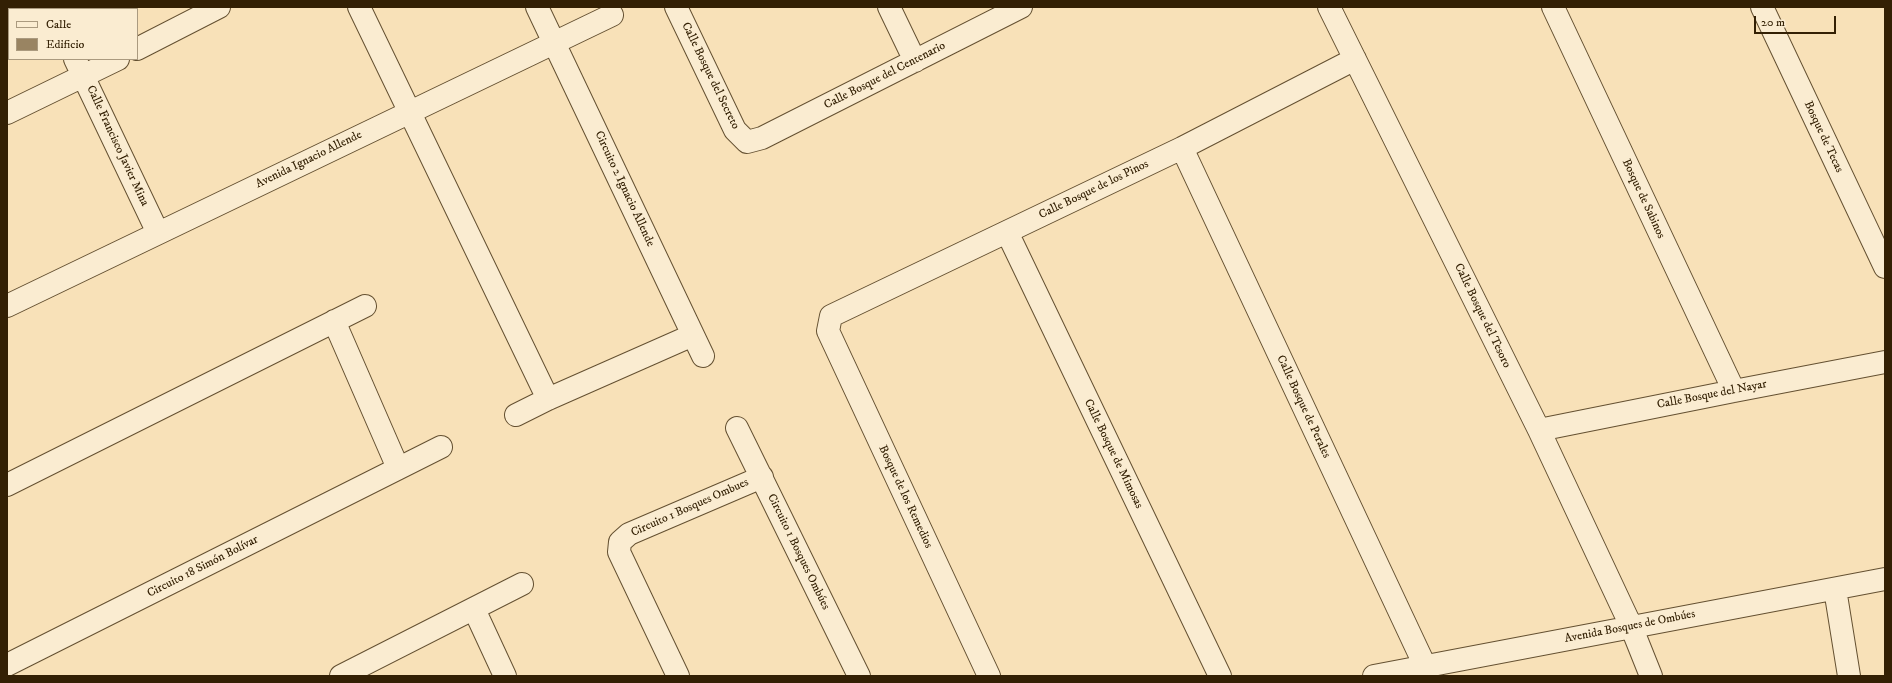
<!DOCTYPE html>
<meta charset="utf-8">
<style>
body{margin:0}
#map{position:relative;width:1892px;height:683px;overflow:hidden;background:#f8e1b8;font-family:"IM FELL DW Pica",serif}
canvas{display:block}
.frame{position:absolute;inset:0;border:8px solid #332004;pointer-events:none}
.legend{position:absolute;left:8px;top:8px;width:130px;height:52px;box-sizing:border-box;background:#faecd1;border:1px solid #aa9a7f;margin:0;padding:5px 7px;list-style:none;font-size:12px;color:#332004}
.legend li{display:flex;align-items:center;gap:8px;height:20px}
.legend b{width:20px;border:1px solid #aa9a7f}
.scale{position:absolute;left:1754px;top:16px;width:82px;height:18px;box-sizing:border-box;border:2px solid #332004;border-top:0;padding-left:5px;font-size:12px;line-height:14px;white-space:nowrap;color:#332004;-webkit-text-stroke:3px #faecd1;paint-order:stroke}
</style>
<div id="map">
<canvas width="1892" height="683"></canvas>
<div class="frame"></div>
<ul class="legend">
<li><b style="height:5px;background:#faecd1"></b>Calle</li>
<li><b style="height:11px;background:#998462"></b>Edificio</li>
</ul>
<div class="scale">20 m</div>
</div>
<script>
const context = document.querySelector('canvas').getContext('2d');
context.lineJoin = 'round';
function fill(path, color) { context.fillStyle = color; context.fill(path, 'evenodd'); }
function strokePath(path, color, width, dash) { context.strokeStyle = color; context.lineWidth = width; context.lineCap = dash ? 'butt' : 'round'; context.setLineDash(dash || []); context.stroke(path); }
function drawText(font, color, halo, rows, align = 'center') {
  context.font = font + ' "IM FELL DW Pica",serif'; context.lineWidth = 4; context.setLineDash([]); context.textBaseline = 'middle'; context.strokeStyle = halo; context.fillStyle = color; for (const [text, x, y, turn = 0] of rows) {
    context.save(); context.translate(x, y); context.rotate((+turn || 0) * Math.PI / 180); context.textAlign = isNaN(turn) ? turn : align; if (halo) context.strokeText(text, 0, 0); context.fillText(text, 0, 0); context.restore();
  }
}
const building = new Path2D(`
 M7 7 10 9H9V39L7 40Z`);
fill(building, '#998462');
strokePath(building, '#332004', 1);
const minor = new Path2D(`
 M49 7 50 9
 M359 7 548 399
 M537 7 703 356
 M676 7 735 130 747 142 762 138 1021 7
 M889 7 915 61
 M1329 7 1539 430 1631 626 1651 676
 M1553 7 1734 391
 M1762 7 1885 267
 M137 49 219 7
 M75 59 158 233
 M7 113 118 59
 M1182 148 1425 666
 M1007 232 1220 676
 M7 306 612 15
 M334 321 398 468
 M516 415 548 399 693 335
 M737 428 859 676
 M1539 430 1734 391 1885 362
 M7 485 365 306
 M1835 589 1849 676
 M474 609 505 676
 M7 665 441 447
 M341 676 522 584
 M678 676 619 552 620 542 629 534 762 477
 M989 676 828 331 831 316 1182 148 1355 59
 M1374 676 1885 579`);
strokePath(minor, '#645031', 24);
strokePath(minor, '#faecd1', 22);
drawText('12px', '#332004', '#faecd1', [
 ["Calle Bosque del Secreto",710,76,64],
 ["Calle Bosque del Centenario",885,76,-27],
 ["Bosque de Tecas",1823,137,65],
 ["Calle Francisco Javier Mina",117,146,65],
 ["Avenida Ignacio Allende",309,160,-26],
 ["Circuito 2 Ignacio Allende",624,189,65],
 ["Calle Bosque de los Pinos",1094,190,-26],
 ["Bosque de Sabinos",1643,199,65],
 ["Calle Bosque del Tesoro",1482,316,64],
 ["Calle Bosque del Nayar",1712,395,-11],
 ["Calle Bosque de Perales",1303,407,65],
 ["Calle Bosque de Mimosas",1113,454,64],
 ["Bosque de los Remedios",905,497,65],
 ["Circuito 1 Bosques Ombues",690,508,-24],
 ["Circuito 1 Bosques Ombúes",798,552,64],
 ["Circuito 18 Simón Bolívar",203,567,-27],
 ["Avenida Bosques de Ombúes",1630,627,-11]
]);
</script>
